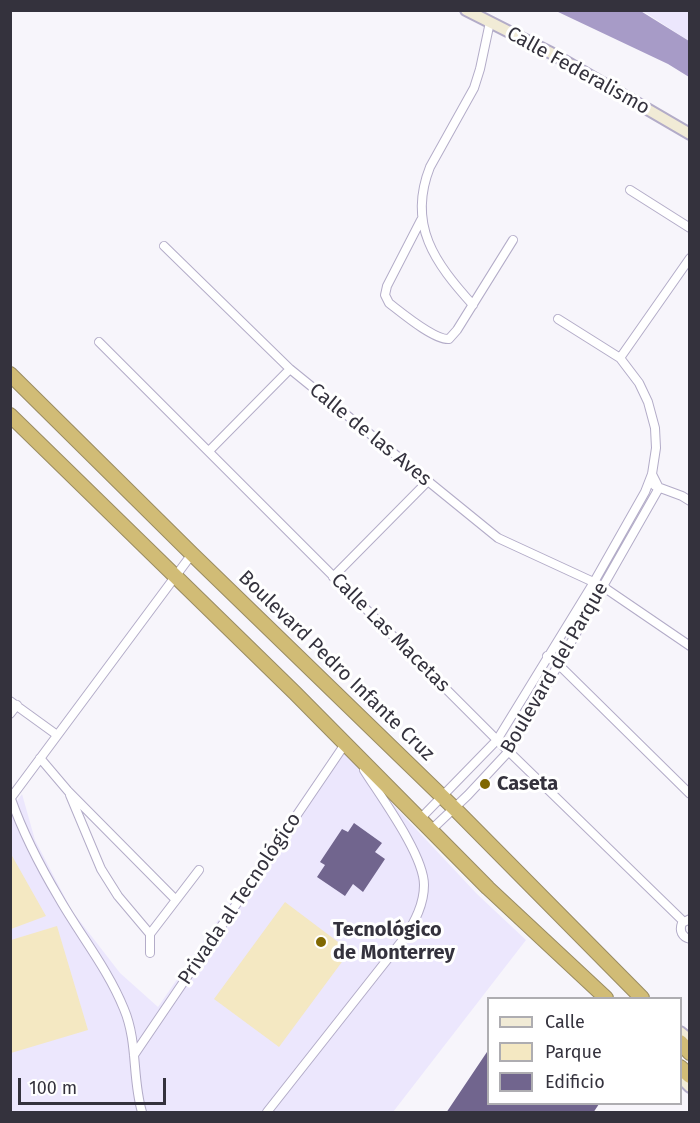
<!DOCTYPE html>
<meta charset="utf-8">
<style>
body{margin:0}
#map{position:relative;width:700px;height:1123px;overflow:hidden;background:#f7f5fb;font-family:"Fira Sans",sans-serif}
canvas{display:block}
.frame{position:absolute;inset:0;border:12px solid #34323d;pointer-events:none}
.legend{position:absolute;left:487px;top:997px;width:195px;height:108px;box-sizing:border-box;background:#fff;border:2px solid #aeadb1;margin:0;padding:8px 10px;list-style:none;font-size:18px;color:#34323d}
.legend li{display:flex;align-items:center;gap:12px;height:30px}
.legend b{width:30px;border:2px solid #aeadb1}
.scale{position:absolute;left:18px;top:1078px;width:148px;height:27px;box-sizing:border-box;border:3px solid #34323d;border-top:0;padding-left:8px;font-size:18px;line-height:21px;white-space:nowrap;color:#34323d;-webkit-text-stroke:4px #fff;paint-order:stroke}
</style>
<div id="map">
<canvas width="700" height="1123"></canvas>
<div class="frame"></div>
<ul class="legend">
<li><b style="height:8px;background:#f1ebd6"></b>Calle</li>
<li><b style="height:16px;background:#f4e8c2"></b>Parque</li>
<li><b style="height:16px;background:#71658e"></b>Edificio</li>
</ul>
<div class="scale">100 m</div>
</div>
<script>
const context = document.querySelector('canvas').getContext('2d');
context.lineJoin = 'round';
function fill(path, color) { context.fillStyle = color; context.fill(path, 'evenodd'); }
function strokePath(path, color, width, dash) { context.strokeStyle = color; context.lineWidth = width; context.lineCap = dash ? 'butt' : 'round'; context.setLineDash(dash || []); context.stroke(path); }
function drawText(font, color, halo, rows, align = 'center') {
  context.font = font + ' "Fira Sans",sans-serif'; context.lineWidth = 6; context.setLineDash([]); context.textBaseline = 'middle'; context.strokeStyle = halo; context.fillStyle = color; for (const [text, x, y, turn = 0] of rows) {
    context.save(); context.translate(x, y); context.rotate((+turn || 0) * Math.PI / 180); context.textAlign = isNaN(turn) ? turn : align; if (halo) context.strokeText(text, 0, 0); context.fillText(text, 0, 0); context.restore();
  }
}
fill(new Path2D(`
 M639 11H689V41L646 13Z
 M338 746 477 894 526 940 393 1112H11L10 811 22 794 35 840 72 911 120 973 158 1007Z`), '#ece7fd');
fill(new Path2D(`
 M11 854 46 916 11 929H10Z
 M285 902 350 951 279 1047 214 999Z
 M57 926 88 1030 11 1053V940Z`), '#f4e8c2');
fill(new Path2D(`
 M639 10 689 41V77L668 64 556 11Z`), '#a79bc7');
fill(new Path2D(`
 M354 823 382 843 375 852 385 859 363 892 353 884 345 896 317 877 325 865 320 862 342 829 348 832Z
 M489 1049V1104H599L593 1113H446Z`), '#71658e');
const street = new Path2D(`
 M630 190 690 228
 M421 220 387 286 385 295 389 303C402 313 434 340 449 339L457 330 513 240
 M164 246 290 369 498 538 602 586 690 646
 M473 305C435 263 407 225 430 167L474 88 480 69 490 22
 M99 342 497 740 683 921
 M620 358 690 258
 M209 451 290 369
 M655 486 682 496 690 501
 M333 577 427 482
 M547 656 558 664 690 794
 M10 701 57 735
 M10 714 17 705
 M40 758 68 791 175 899
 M70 795 101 869 118 896 150 934
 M10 799 192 554
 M11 799C23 833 40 866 59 898 80 935 108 969 124 1009 138 1042 132 1079 142 1112
 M419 820 497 740 594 582 645 492 652 474 656 448 655 428 648 402 639 383 620 358 558 319
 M430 831 468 795 509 751 659 488 652 474
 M690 919 682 923C679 931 682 937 690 939
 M150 934 199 870
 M150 953V934
 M134 1055 345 744
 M267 1112 405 937C415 921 424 904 424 885 424 855 381 797 364 770`);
const secondary = new Path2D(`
 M466 10 551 53 690 134
 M680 1032 690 1040
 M680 1077 690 1087`);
const highway = new Path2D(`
 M10 374 192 554 454 808 642 998
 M10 415 295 693 488 888 606 998
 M680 1042 690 1053
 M680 1067 690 1076`);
strokePath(street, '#b3acc8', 10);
strokePath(secondary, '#b3acc8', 14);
strokePath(highway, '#9a8c62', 16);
strokePath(street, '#fff', 8);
strokePath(secondary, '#f1ebd6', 10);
strokePath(highway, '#d1bc76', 14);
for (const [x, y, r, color] of [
 [485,784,6,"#806800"],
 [321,942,6,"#806800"]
]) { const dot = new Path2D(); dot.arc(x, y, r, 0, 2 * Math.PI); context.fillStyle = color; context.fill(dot); strokePath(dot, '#fff', 2); }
drawText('20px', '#34323d', '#fff', [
 ["Calle Federalismo",578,71,29],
 ["Calle de las Aves",370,435,39],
 ["Calle Las Macetas",390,633,45],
 ["Boulevard Pedro Infante Cruz",336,666,44],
 ["Boulevard del Parque",555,668,-60],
 ["Privada al Tecnológico",240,899,-56]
]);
drawText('bold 20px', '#34323d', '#fff', [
 ["Caseta",497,784],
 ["Tecnológico",333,930],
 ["de Monterrey",333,953]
], 'left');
</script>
